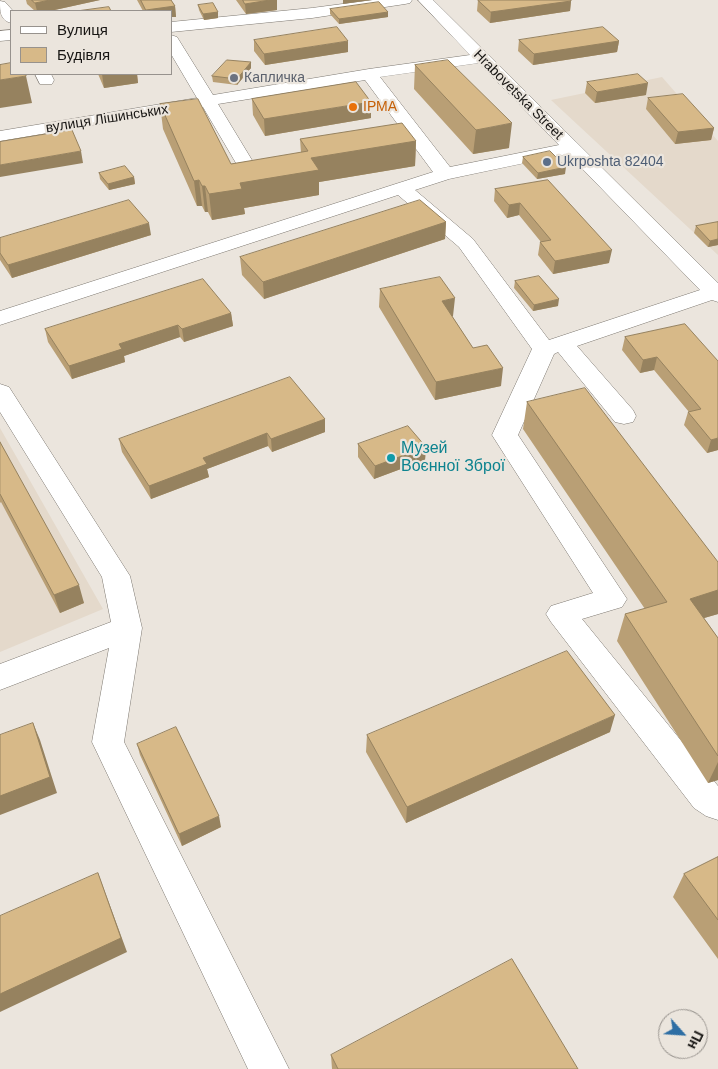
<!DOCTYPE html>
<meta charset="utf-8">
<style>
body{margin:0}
#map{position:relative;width:718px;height:1069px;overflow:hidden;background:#ebe5dd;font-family:Helvetica,sans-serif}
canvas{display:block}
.legend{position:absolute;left:10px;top:10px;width:162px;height:65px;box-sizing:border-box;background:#ebe5dd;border:1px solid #97928d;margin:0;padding:6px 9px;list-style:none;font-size:15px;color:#181614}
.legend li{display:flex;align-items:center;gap:10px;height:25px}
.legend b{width:25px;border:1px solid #97928d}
.north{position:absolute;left:658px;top:1009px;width:50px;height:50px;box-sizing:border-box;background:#ebe5dd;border:1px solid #97928d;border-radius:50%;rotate:116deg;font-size:14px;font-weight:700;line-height:20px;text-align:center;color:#181614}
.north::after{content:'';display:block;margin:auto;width:18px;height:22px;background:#2e6ea4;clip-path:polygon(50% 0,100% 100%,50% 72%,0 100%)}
</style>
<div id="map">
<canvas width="718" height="1069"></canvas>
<ul class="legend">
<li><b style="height:6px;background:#fff"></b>Вулиця</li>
<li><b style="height:14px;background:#d7b988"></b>Будівля</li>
</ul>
<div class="north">Пн</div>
</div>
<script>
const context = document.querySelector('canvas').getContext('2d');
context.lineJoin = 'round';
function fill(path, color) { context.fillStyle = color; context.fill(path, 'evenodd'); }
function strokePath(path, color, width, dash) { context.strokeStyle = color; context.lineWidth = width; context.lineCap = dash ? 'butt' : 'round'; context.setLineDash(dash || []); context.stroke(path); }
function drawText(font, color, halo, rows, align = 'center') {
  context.font = font + ' Helvetica,sans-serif'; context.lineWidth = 4.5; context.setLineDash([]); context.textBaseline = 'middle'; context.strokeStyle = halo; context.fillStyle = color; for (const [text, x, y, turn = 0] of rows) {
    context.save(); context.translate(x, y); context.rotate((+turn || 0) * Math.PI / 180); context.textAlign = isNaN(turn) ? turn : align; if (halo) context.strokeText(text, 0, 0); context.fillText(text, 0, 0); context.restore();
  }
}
fill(new Path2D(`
 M662 77 718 141V255L551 100Z
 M0 428 103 609 0 652Z`), '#e4d9cb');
const minor = new Path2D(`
 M373 0H412L410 3 405 4 312 18 171 32V22L312 8Z
 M418 0H433L718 283V302L712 300 577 346 633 410 636 416 633 422 624 424 615 422 558 352 554 354 518 435 627 599 622 607 582 619 718 786V820L706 816 694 808 551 622 546 614 551 606 593 593 492 435 532 349 459 247 398 195 0 325V311L433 172 365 80 218 104 261 175 259 179 252 181 245 179 243 175 203 107 0 141V131L197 98 171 54V35L177 37 213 95 369 69 470 55ZM479 63 559 145 450 167 380 77ZM568 154 700 290 549 340 473 239 415 190 449 179Z
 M0 1 5 2 13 11H11V23C0 20 0 11 0 1Z
 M11 30V40L0 41V31Z
 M35 74H51L54 80 52 84H40Z
 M0 384 9 387 130 576 142 628 124 742 289 1069H248L92 742 109 648 0 690V664L111 622 102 577 0 412Z`);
strokePath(minor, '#7d7871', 1);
fill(minor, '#fff');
fill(new Path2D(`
 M26 0H100L50 11H35L27 4Z
 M137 0H171L175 6 176 17H171V11H143Z
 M236 0H277V10L246 14Z
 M478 0 571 1 570 11 490 23 477 11Z
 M198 5 218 12V18L204 20 199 10Z
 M330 9 388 12V17L339 24 330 14Z
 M254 40 348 52 265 65 254 51Z
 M519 40 619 41 617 52 533 65 518 51Z
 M251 62V68L237 85 213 82 212 76Z
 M415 65 509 148 473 154 414 89Z
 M98 74H137L138 83 104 88Z
 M587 82 646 95 595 103 585 93Z
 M648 98 714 128 711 140 675 144 646 109Z
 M252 99 371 118 265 136 253 115Z
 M160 104 231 164 301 153 300 139 416 141 415 166 319 182V195L244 208 245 214 212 220 208 212H205L202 206H197L163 129Z
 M523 157 565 174 537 179 522 163Z
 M99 173 134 177 135 184 109 190 100 179Z
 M548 180 609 263 553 274 538 255 540 242H541L519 215 507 218 494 201 495 189Z
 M446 222 445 239 264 299 242 275 240 257Z
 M718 222V245L708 247 694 233 696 226Z
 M151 235 12 278 0 260V238Z
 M515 281 558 306 533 311 514 288Z
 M380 289 453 316H452L473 348 501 386 435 400 379 307Z
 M231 313 233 326 184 342 180 337 124 356 125 362 72 379 48 342 45 329Z
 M685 324 718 450 707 453 684 425 688 412H689L654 370 640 373 622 350 625 337Z
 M527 402 718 562V614L704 618 718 638V780L708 783 617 641 625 614 645 609 523 429Z
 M325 419V432L272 452 268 446 207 469 209 477 151 499 122 452 119 439Z
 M0 442 84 603 60 613 1 502 0 503Z
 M358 444 426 447 425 460 374 479 358 457Z
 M610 732 406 823 366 752 367 735Z
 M137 744 221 827 182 846 140 755Z
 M718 857V959L673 897 684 874Z
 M331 1055 578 1069H332Z`), '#b99f75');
fill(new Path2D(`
 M50 0H100L50 11H37L35 3Z
 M270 0H277V10L246 14 245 4Z
 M343 0H372L343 4Z
 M571 1 570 11 490 23 491 12Z
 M175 6 176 17H171V11H147L146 10Z
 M218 12V18L204 20 203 14Z
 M388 12V17L339 24V19Z
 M348 41V52L265 65 264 54Z
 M619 41 617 52 533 65 534 54Z
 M251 62V68L237 85V79Z
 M102 74H137L138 83 104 88Z
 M26 76 32 103 0 108V80Z
 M648 83 646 95 595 103 597 92Z
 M371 102V118L265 136 264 119Z
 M512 123 509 148 473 154 476 130Z
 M714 128 711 140 675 144 678 132Z
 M416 141 415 166 319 182V195L244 208 245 214 212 220 209 194 311 158Z
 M81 151 83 163 0 177V165Z
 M566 167 565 174 537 179 538 173Z
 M134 177 135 184 109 190 108 184Z
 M199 180 202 206H197L194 181Z
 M202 186H205L208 212H205Z
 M520 203 519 215 507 218 509 205Z
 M446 222 445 239 264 299 263 282Z
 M149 223 151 235 12 278 8 265Z
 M718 239V245L708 247 710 241Z
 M612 250 609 263 553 274 555 261Z
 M455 298 453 316 441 319 442 301Z
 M559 299 558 306 533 311 534 305Z
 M231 313 233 326 184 342 182 329Z
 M178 325 180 337 124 356 125 362 72 379 69 366 119 344Z
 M657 357 654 370 640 373 643 360Z
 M503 368 501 386 435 400 436 382Z
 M325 419V432L272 452 271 439Z
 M267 433 268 446 207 469 209 477 151 499 149 486 203 458Z
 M718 438V450L707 453 711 440Z
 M426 447 425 460 374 479 375 466Z
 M79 585 84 603 60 613 54 595Z
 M718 590V614L680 625 690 599Z
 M615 715 610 732 406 823 407 807Z
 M33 723 40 740 57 793 0 815V796Z
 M718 762V780L708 783Z
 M219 816 221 827 182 846 179 834Z
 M98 873 127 952 0 1012V994Z`), '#96825f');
const building = new Path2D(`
 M32 0H50L35 3Z
 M141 0H171L175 6 146 10Z
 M243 0H270L245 4Z
 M478 0H571V1L491 12Z
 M379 2 388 12 339 19 330 9Z
 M213 3 218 12 203 14 198 5Z
 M109 7 111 11H77Z
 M337 27 348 41 264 54 254 40Z
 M603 27 619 41 534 54 519 40Z
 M227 60 251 62 237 79 212 76Z
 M448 60 512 123 476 130 415 65Z
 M11 63V74H26V76L0 80V65Z
 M638 74 648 83 597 92 587 82Z
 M356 82 371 102 264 119 252 99Z
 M683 94 714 128 678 132 648 98Z
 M198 99 231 164 308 151 300 139 402 123 416 141 311 158 319 170 240 183 242 189 209 194 205 186H202L199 180 194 181 160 104Z
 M72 130 81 151 0 165V142Z
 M550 151 566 167 538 173 523 157Z
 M125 166 134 177 108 184 99 173Z
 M548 180 612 250 555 261 540 242 551 240 520 203 509 205 495 189Z
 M129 200 149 223 8 265 0 253V238Z
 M420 200 446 222 263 282 240 257Z
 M718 222V239L710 241 696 226Z
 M539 276 559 299 534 305 515 281Z
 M440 277 455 298 442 301 473 348 487 345 503 368 436 382 380 289Z
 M203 279 231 313 182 329 178 325 119 344 122 349 69 366 45 329Z
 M685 324 718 361V438L711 440 688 412 701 409 657 357 643 360 625 337Z
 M290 377 325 419 271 439 267 433 203 458 207 464 149 486 119 439Z
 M585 388 718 562V590L690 599 718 638V756L625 614 667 602 527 402Z
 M408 426 426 447 375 466 358 444Z
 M0 442 79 585 54 595 0 494Z
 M567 651 615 715 407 807 367 735Z
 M33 723 50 777 0 796V735Z
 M176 727 219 816 179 834 137 744Z
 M718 857V920L684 874Z
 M98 873 121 938 0 994V916Z
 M512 959 578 1069H338L331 1055Z`);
fill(building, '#d7b988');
strokePath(building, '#96825f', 1);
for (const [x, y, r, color] of [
 [234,78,5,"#6b7280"],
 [353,107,5,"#e8710a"],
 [547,162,5,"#5c6f8a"],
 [391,458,5,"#0f9aa8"]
]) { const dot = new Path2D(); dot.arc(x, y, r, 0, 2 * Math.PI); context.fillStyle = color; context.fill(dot); strokePath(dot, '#ebe5dd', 2); }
drawText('14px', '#5b616d', '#ebe5dd', [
 ["Капличка",244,78]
], 'left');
drawText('14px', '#181614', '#ebe5dd', [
 ["Hrabovetska Street",518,95,45],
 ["вулиця Лішинських",107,119,-9]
]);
drawText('14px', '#c56008', '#ebe5dd', [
 ["ІРМА",363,107]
], 'left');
drawText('14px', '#4e5e75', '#ebe5dd', [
 ["Ukrposhta 82404",557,162]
], 'left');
drawText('16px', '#0d838f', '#ebe5dd', [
 ["Музей",401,449],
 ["Воєнної Зброї",401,467]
], 'left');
</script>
